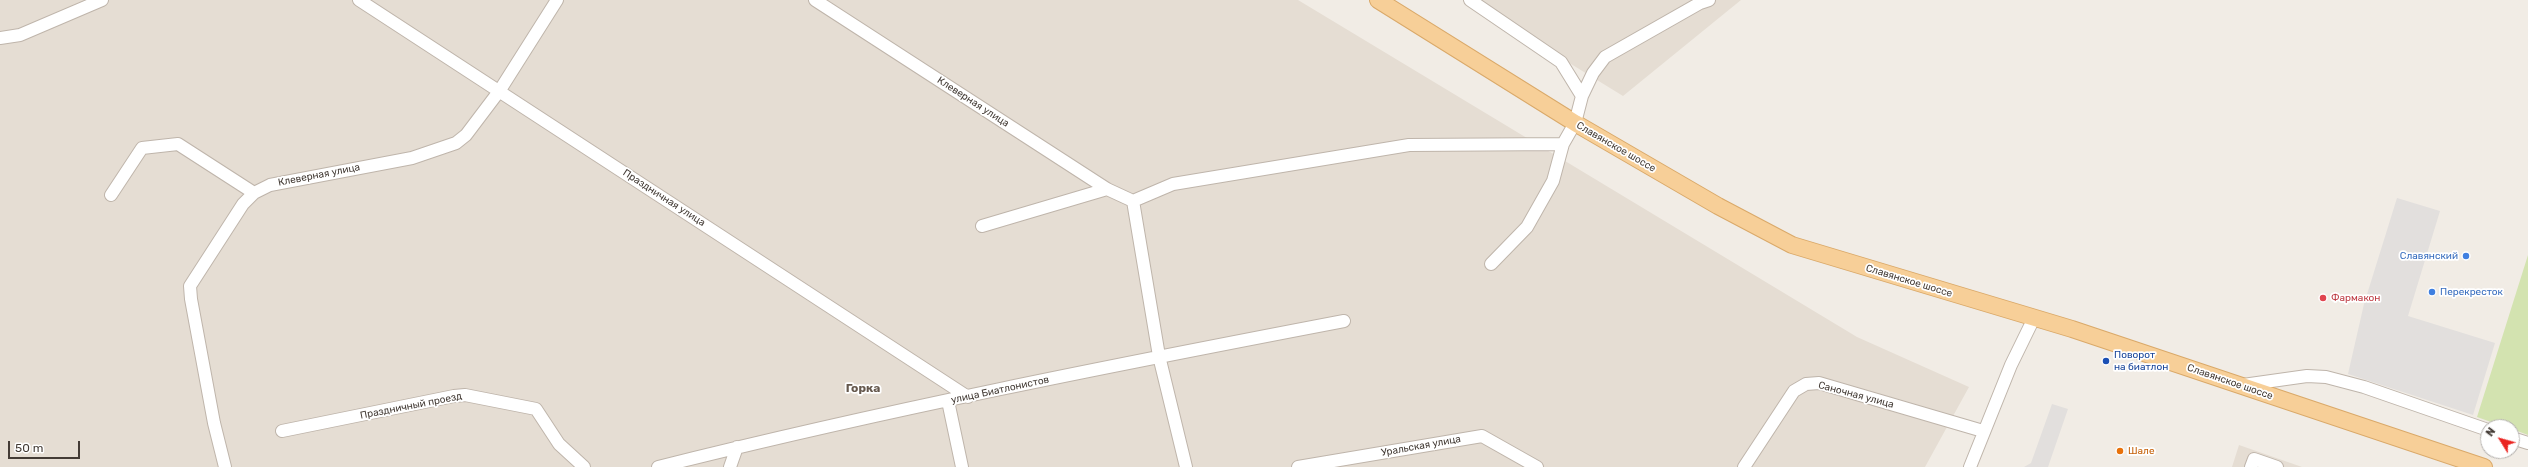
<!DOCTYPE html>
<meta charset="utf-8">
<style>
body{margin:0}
#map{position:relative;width:2528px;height:467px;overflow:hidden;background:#f1ece5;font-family:Rubik,sans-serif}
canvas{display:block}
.north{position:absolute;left:2480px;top:419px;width:40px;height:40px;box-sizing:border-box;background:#fff;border:1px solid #b4b1ae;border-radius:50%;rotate:307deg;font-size:11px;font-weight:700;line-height:16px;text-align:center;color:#433b35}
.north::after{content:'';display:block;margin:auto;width:14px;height:18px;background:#ea2522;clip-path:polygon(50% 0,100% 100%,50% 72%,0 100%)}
.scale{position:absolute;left:8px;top:441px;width:72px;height:18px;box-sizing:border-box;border:2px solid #433b35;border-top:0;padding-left:5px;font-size:12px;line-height:14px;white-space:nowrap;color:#433b35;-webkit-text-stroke:3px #fff;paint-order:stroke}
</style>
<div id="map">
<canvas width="2528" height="467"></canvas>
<div class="north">N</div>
<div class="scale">50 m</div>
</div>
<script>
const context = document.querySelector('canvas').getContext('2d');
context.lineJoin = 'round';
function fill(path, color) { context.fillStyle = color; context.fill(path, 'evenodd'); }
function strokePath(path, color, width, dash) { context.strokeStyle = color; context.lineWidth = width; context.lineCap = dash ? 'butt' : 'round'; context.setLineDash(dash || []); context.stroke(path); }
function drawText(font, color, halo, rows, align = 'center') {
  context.font = font + ' Rubik,sans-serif'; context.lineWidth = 3.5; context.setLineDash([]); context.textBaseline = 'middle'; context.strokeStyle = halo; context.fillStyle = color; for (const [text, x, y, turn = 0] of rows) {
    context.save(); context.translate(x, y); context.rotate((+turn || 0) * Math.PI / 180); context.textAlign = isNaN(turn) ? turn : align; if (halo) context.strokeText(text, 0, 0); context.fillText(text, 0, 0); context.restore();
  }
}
fill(new Path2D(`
 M0 0H1298L1857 337 1969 387 1925 467H0Z
 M1467 0H1741L1623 96Z
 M2239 445 2302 467H2232Z`), '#e5ddd3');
fill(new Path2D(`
 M2528 255V435L2512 429V427H2505L2477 417Z`), '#d3e3b0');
fill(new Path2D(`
 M2397 198 2440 211 2408 316 2495 343 2473 415 2348 374 2364 304Z
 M2052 404 2068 409 2048 467H2024L2031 463Z`), '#e2dfdd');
const minor = new Path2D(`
 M359 0 968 397
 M815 0 1107 189 1133 201
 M1470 0 1561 62 1582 96
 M0 38 20 35 102 0
 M111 195 142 148 178 144 254 193
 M1133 201 1173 184 1409 145 1563 144
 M1133 201 1159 356 1186 467
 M982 226 1107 189
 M1491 264 1527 227 1553 181 1563 144 1575 123 1582 96 1593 73 1605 57 1700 3 1709 0
 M2243 385 2307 376 2326 377 2364 387 2488 430
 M948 401 962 467
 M282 431 454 396 465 395 536 409 559 444 584 467
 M2512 438 2528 443
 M225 467 214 423 191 299 190 286 243 204 254 193 270 185 412 158 456 143 466 135 500 90 557 0
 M658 467C885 410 1114 365 1344 321
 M730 467 737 447
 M1298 467 1482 436 1537 467
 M1744 467 1794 391 1806 384 1819 383 1983 431
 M1970 467 2011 365 2034 318
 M2251 467 2254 459 2277 467`);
const major = new Path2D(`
 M1378 0 1575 123 1718 206 1792 245 2072 329 2484 467`);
strokePath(minor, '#bfb5ab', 14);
strokePath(major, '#daa969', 18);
strokePath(minor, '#fff', 12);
strokePath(major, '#f7cf98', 16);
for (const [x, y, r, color] of [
 [2466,256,4,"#3f7fe0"],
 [2432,292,4,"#3f7fe0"],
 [2323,298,4,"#e0444e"],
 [2106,361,4,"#1a4fb4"],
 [2120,451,4,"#e8710a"]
]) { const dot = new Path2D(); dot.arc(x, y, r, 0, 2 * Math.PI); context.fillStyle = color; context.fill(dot); strokePath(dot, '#fff', 1.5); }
drawText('10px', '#433b35', '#fff', [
 ["Клеверная улица",973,102,33],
 ["Славянское шоссе",1616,147,30],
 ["Клеверная улица",319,175,-11],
 ["Праздничная улица",664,198,33],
 ["Славянское шоссе",1909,281,17],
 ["Славянское шоссе",2230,382,19],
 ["улица Биатлонистов",1000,390,-12],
 ["Саночная улица",1856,395,15],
 ["Праздничный проезд",411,406,-11],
 ["Уральская улица",1421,446,-10]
]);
drawText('10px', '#366cbe', '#fff', [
 ["Славянский",2458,256],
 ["Перекресток",2440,292,"left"]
], 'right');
drawText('10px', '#be3a42', '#fff', [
 ["Фармакон",2331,298]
], 'left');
drawText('10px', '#164399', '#fff', [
 ["Поворот",2114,355],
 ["на биатлон",2114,367]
], 'left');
drawText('10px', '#c56008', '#fff', [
 ["Шале",2128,451]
], 'left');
drawText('bold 12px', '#65584d', '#fff', [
 ["Горка",863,389]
]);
</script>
